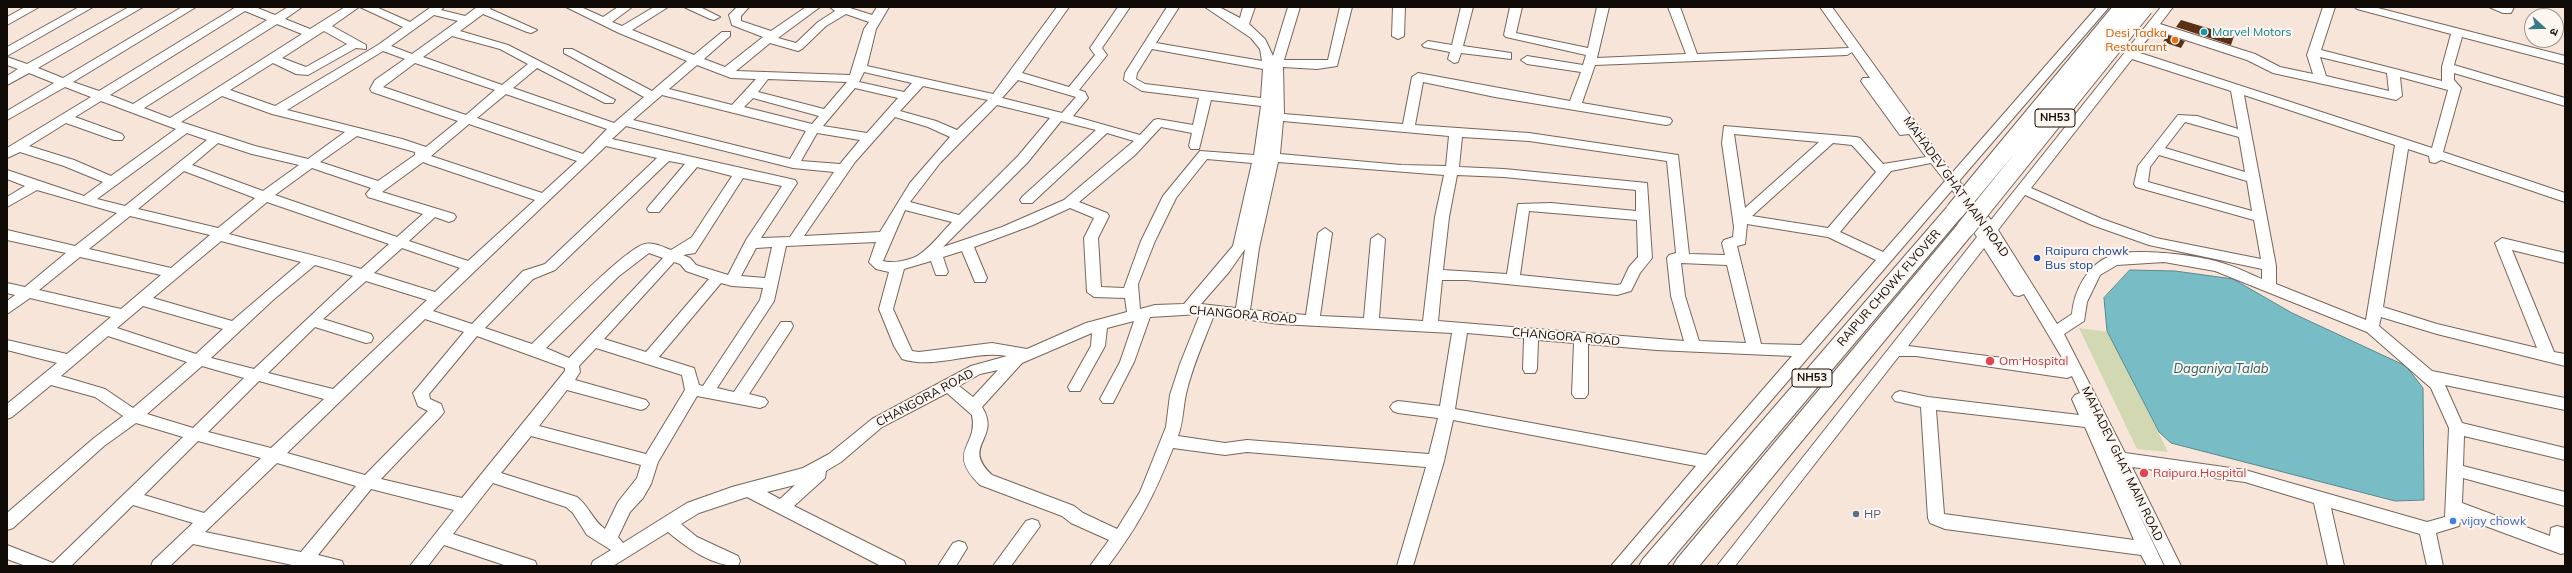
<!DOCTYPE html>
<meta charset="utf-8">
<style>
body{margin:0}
#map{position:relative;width:2572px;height:573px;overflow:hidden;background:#f8e5d9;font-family:Mulish,"Noto Sans Devanagari",sans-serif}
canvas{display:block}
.frame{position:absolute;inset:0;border:8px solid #110b07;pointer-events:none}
.north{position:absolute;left:2524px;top:8px;width:40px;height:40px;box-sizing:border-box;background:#fdf5f0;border:1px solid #9f9793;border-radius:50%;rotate:111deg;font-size:11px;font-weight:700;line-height:16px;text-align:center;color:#110b07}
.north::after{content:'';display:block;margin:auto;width:14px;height:18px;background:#367b88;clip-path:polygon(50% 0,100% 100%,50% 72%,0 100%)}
</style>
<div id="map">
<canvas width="2572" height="573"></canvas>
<div class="frame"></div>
<div class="north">उ</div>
</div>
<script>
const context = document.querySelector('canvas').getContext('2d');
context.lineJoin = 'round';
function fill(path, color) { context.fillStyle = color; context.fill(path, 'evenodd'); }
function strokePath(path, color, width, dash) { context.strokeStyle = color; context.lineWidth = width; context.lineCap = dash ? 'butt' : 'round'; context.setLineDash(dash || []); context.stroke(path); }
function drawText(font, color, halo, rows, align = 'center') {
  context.font = font + ' Mulish,sans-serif'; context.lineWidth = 4; context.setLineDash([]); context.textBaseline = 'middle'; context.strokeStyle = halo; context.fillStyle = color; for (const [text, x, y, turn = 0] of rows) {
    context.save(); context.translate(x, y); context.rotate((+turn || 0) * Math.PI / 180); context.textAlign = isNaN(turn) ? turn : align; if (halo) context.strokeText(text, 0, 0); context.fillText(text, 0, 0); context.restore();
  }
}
fill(new Path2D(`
 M2079 328 2108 332 2168 452 2137 449Z`), '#d1d8b2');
const water = new Path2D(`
 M2130 270 2175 271 2233 279 2292 313 2406 366 2423 388 2424 500 2395 501 2171 443 2159 432 2107 331 2104 298Z`);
fill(water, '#78bdc6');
strokePath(water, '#59888d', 1);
fill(new Path2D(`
 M2181 20 2234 36 2231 45 2176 27Z
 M2167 35 2185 41 2181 48 2163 42Z`), '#5a3117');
const minor = new Path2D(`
 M25 7H39L7 25V17Z
 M79 7H93L7 56V47Z
 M129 7H143L38 68 63 78 182 7H196L73 82 99 91 236 7H255L275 15 288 7H302L285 19 310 29 345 7H359L332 26 366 45V49L356 48 308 75 296 74 273 63 230 90 275 106 378 45 403 27 360 7H376L410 22 431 7H444L441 10 465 16 477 7H491L490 9 537 30 531 33 527 32 483 14 460 31 508 45 615 100 613 103H605L537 68 513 88 614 123 644 97 564 53V49H572L652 91 687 61 619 33 566 7H581L603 17 618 7H632L612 22 622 26 654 7H668L632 30 694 55 722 32H730V36L704 59 725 67 763 37 732 25 729 15 737 7H749L741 16V21L771 31 806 7H820L778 38 796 43 818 22 835 11 830 7H847L872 15 877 7H889L876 29 867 66 993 94 1057 7H1069L1022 73 1069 87 1095 55 1090 48 1118 7H1130L1102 48 1107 55 1079 90 1085 92 1088 98 1073 116 1140 135 1154 120 1158 119 1193 125 1199 98 1142 91 1124 80 1125 73 1167 7H1179L1156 43 1262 61 1260 49 1251 38 1205 7H1219L1240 18 1243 7H1255L1249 24 1265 39 1273 56 1288 7H1300L1284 60H1328L1340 7H1352L1337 66 1317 69 1283 67 1284 114 1403 124 1412 77 1418 73 1570 101 1581 72 1527 64 1521 60 1527 56 1583 65 1586 55 1506 37 1504 35 1510 7H1522L1516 33 1588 48 1597 7H1609L1597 58 1686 54 1668 7H1680L1697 54 1849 48 1820 7H1832L1952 173 2097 7H2109L1959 181 1991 220 2161 7H2173L2160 24 2255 54 2280 67 2313 74 2307 55 2323 7H2335L2321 50 2442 81V67L2451 34 2357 9 2355 7H2374L2565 56V64L2462 37 2454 65 2565 98V106L2454 73V80L2461 88 2443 152 2565 193V202L2441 160 2435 163 2430 162 2429 156 2408 149 2383 307 2437 324 2537 348 2495 243 2502 238 2565 253V263L2512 250 2554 352 2565 354V366L2437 334 2381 317 2379 326 2432 371 2565 398V410L2445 385 2462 423 2565 448V460L2464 436 2463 466 2565 492V506L2463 478 2462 503 2550 536 2551 528 2557 526 2565 528V553L2561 554 2461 517 2459 526 2436 533 2443 566H2427L2420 534 2331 508 2344 566H2328L2314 503 2245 482 2132 467 2181 566H2165L2133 501 2164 566H2147L2141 555 1945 529 1930 523 1928 518 1921 407 1895 401 1892 397 1895 393 1900 391 1928 397 2079 415 2072 399 2075 395 2080 393 2072 376 2067 378 1916 356H1899L1735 566H1717L1977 237 1973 231 1975 228 1981 227 1952 190 1629 566H1611L1696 466 1453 420 1444 461 1413 566H1397L1426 467 1247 452 1225 455 1173 448C1154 496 1139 525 1108 566H1090L1109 540 1071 523 1062 516 980 485C945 450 979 447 972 415L947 393 882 427 841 462 826 471 825 478 794 506 904 561 906 566H881L747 497 699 513 681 524 697 537 738 556 740 561 738 566C712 566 687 548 668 532L613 566H591L593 561 611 550 587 535 573 513 566 507 493 483 453 534 535 561 537 566H507L444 545 428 566H410L454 510 371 489 318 555 342 561 344 566H297L193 544 170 566H151L153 561 193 523 133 505 71 566H26L7 559V545L53 563 183 437 136 423 104 446 13 528 7 530V513L94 438 123 416 95 397 51 385 12 417 7 419V404L57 363 7 350V340L67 354 111 317 30 298 7 314V301L15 295 7 293V283L25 287 66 253 7 240V230L75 246 117 213 37 190 7 207V197L25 186 7 179V170L84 196 103 182 64 166 20 152 7 158V148L91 97 65 87 7 120V111L54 83 29 73 7 85V76L18 69 7 65V57L27 64ZM245 11 267 20 133 104 110 95ZM846 14 869 22 864 29 850 75 736 71 770 43 798 51 802 49 826 26ZM434 15 458 21 412 54 391 46ZM277 24 302 34 170 118 144 108ZM2155 30 2247 60 2273 73 2396 100 2402 96 2400 77 2448 90 2432 148 2137 52ZM324 31 347 44 306 67 282 58ZM452 36 500 49 528 64 502 85 423 57ZM1152 49 1263 69 1261 98 1145 84 1136 79 1137 73ZM383 51 405 59 375 80 370 89 372 92 458 121 426 147 402 139 287 110ZM1852 52 1870 78H1863L1861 81 1863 84 1900 135 1909 134 1926 157 1883 164 1860 138 1856 137 1724 126 1722 143 1734 227 1733 237 1724 240 1722 243 1725 255 1689 254 1678 155 1529 133 1415 125 1423 82 1495 97 1666 125 1670 124 1672 121 1670 118 1582 103 1595 65 1847 55ZM2320 57 2387 73 2389 91 2326 76ZM2132 59 2231 91 2238 129 2197 116 2178 115 2138 166 2134 184 2136 187 2254 220 2261 259 2156 238 2102 219 2031 188ZM415 63 495 90 466 115 383 87ZM697 65 731 78 756 79 732 105 669 89ZM864 72 912 83 904 92 859 82ZM768 79 847 82 824 109 758 92ZM1018 80 1076 97 1062 113 1002 98ZM923 86 988 100 957 130 936 121 900 111ZM855 88 898 98 867 133 823 126ZM506 94 607 129 583 154 477 118ZM662 95 806 131 790 159 633 120ZM2244 95 2395 145 2366 320 2276 284V266ZM222 96 272 114 345 132 308 159 255 146 181 122ZM753 98 819 116 812 124 744 107ZM1211 100 1261 106 1254 155 1200 151 1163 196 1141 241 1124 288 1101 287 1098 238 1109 216 1107 213 1079 202 1135 155 1161 127 1192 133 1189 146 1191 149H1199ZM101 101 176 129 111 176 74 160 29 146 66 123 114 140H122L124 137 122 134 75 117ZM997 105 1050 118 1018 156 959 215 910 202 940 163ZM895 117 928 127 950 137 910 183 880 232 804 236 855 162ZM1061 121 1096 130 1022 197 1020 200 1022 203H1032L1107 133 1134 141 1064 200 1002 227 943 247 1028 162ZM1283 121 1449 136 1446 166 1401 165 1280 154ZM2185 122 2239 137 2245 172 2165 148ZM469 124 577 161 542 193 431 156ZM626 126 793 168 834 172 790 237 761 238 797 183 795 180 612 139ZM187 133 207 140 125 206 97 199ZM817 133 860 140 840 164 801 161ZM1734 134 1819 142 1745 208ZM357 136 415 152V155L378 181 320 162ZM1462 137 1529 141 1667 161 1676 253 1669 255 1667 258 1671 296 1684 341 1438 321 1442 280H1466L1617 295 1631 291 1640 273 1652 258 1647 183 1504 169 1459 167ZM218 143 252 154 299 165 263 191 192 165ZM1833 143 1852 145 1876 172 1828 228 1752 216ZM606 146 657 158 545 264 523 271 472 324 433 311ZM2159 155 2247 181 2252 211 2148 182 2150 167ZM1207 159 1252 163 1233 246 1184 304 1155 305 1140 309 1138 284 1155 241 1176 198ZM669 161 685 164 649 206 647 209 649 212H659L697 167 732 176 692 237 671 250C663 247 654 242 645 244 625 248 551 326 532 344L485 328 533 279 555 270ZM423 162 428 164 535 200 468 261 409 241 435 217 449 222 454 220 456 217 454 214 382 192ZM1278 162 1444 175 1435 217 1423 321 1379 318 1385 239 1378 234 1371 239 1364 318 1320 316 1332 233 1325 228 1318 233 1306 315 1250 310 1259 248ZM1931 163 1945 181 1883 252 1840 232 1891 171ZM312 168 371 188 366 194 368 197 423 214 397 237 275 195ZM184 171 255 198 218 228 138 209ZM1457 175 1504 177 1636 190V211L1551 203 1518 204 1507 274 1443 270 1449 217ZM743 178 782 186 746 240 728 275 696 265 690 258 683 255 695 253ZM2025 195 2092 225 2149 245 2262 269V279C2248 273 2234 266 2219 262 2196 255 2132 247 2110 256 2087 265 2074 291 2072 314L2057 324 1998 230ZM267 202 389 244 361 269C317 255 273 246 229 234ZM1070 208 1094 218 1084 238 1087 292 1094 297 1125 298 1127 312 1086 323 1027 349 992 343 919 352 912 351 893 309 904 269 931 261 936 275H946L948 272 943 257 962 251 975 282H985L987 278 974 247 1033 225ZM905 210 952 222C942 232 932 246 920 254 913 260 892 264 883 261ZM1529 211 1637 220 1638 257 1629 267 1621 284 1617 285 1520 275ZM130 216 210 235 171 268 89 249ZM1747 224 1828 237 1876 260 1801 345 1761 344 1737 246 1745 244ZM221 241 301 262 232 321 153 298ZM876 242 869 262 876 269 889 272 879 309 894 346 902 359C936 370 972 350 1007 356L971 366 872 419 829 454 803 468 732 487 687 503 623 543 618 537 630 512 643 498 651 484 658 462 697 396 760 408 765 406 768 402 765 398 749 394 791 330 793 326 791 322H781L734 392 717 388 774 301 786 246ZM772 247 765 278 741 276 756 248ZM402 248 460 268 435 292 374 273ZM1984 248 2014 295 2019 296 2024 294 2067 366 1908 346ZM1245 249 1236 308 1201 304 1229 272ZM649 253 663 258 569 358 546 348 619 276ZM80 257 161 275 121 309 39 290ZM674 262 680 264 686 271 709 279 646 352 604 339ZM2164 262 2215 271 2367 332 2431 388 2449 428 2445 517 2427 522 2245 470 2125 453 2064 334 2084 321 2087 302 2100 275 2117 265ZM1681 263 1727 265 1746 343 1699 341 1685 296ZM315 265 353 276 254 369 211 358 273 300ZM366 281 427 300 333 389 268 373 315 327 366 343 371 342 373 338 371 334 323 319ZM721 283 732 286 763 288 760 300 703 386 699 385 694 368 659 357ZM143 306 223 329 196 354 117 328ZM1200 314 1180 364 1170 395 1166 427 1140 492 1117 529 1083 513 1074 506 992 475C960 445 1002 439 982 407L1022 363 1092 333 1091 346 1068 387 1070 391H1080L1105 346 1107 328 1134 321 1120 362 1100 399 1103 403H1113L1134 362 1150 317ZM1214 315 1280 324 1452 333 1440 406 1398 401 1393 403 1390 407 1393 411 1398 413 1438 418 1429 454 1247 440 1225 443 1178 436C1183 423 1183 408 1186 394 1192 367 1204 341 1214 315ZM425 319 464 332 413 393 418 406 428 411 365 475 287 453ZM1467 333 1524 338 1523 369 1525 373H1535L1537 369 1538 340 1574 343 1572 394 1575 398H1585L1588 394V344L1656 350 1792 356 1706 455 1455 409ZM108 336 187 362 133 408 105 389 61 376ZM477 336 565 368V371L462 498 381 479 441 416 444 412 441 404 430 399 429 394ZM596 348 682 375 685 390 646 454 539 426 567 390 641 410 646 408 649 404 646 400 575 380 580 372 579 366ZM202 366 244 378 193 428 147 414ZM998 370 973 397 959 386 980 374ZM259 381 324 399 271 448 208 432ZM1936 410 2085 427 2134 540 1944 514ZM531 436 641 465 637 478 618 502 605 529C593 521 589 506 577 497L501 473ZM198 441 261 458 204 513 144 495ZM277 463 356 486 301 552 205 532ZM795 485 780 499 767 492Z
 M684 7H700L720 17 714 20 710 19Z
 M1393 7H1405L1404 36 1398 39 1392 36Z
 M1461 7H1473L1463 46 1511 53V59L1461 53 1458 62 1454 63 1448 59 1450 52 1424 47 1422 45 1428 41 1452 45Z
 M2489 7H2514L2511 13H2503Z
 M1032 519 1038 521 1040 526 1011 566H993L1026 521Z
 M959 541 965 543 967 548 956 566H938L953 543Z`);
const highway = new Path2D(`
 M1955 205 1962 206 1964 211 1962 216 1666 566H1639L1643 559 1948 206Z
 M1966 221 1973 223 1976 228 1973 233 1699 566H1673L1677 559 1959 223Z`);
strokePath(minor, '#76665b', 2);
strokePath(highway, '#76665b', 2);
fill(minor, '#fff');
fill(highway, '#fff');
const highwayBridge = new Path2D(`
 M1955 211 2124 7
 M1966 228 2144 7`);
strokePath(highwayBridge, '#76665b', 20, []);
strokePath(highwayBridge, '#fff', 18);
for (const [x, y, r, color] of [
 [2204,32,4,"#0f9aa8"],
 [2175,40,4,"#e8710a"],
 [2037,258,4,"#1a4fb4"],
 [1990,361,5,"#e0444e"],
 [2144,473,5,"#e0444e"],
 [1856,514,4,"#5c6f8a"],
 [2453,521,4,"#3f7fe0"]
]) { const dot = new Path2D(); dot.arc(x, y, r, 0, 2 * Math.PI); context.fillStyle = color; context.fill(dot); strokePath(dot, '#fdf5f0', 1.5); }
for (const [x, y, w] of [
 [2055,118,40],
 [1812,378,40]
]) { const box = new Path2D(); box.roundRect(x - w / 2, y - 9, w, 18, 3); context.fillStyle = '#fdf5f0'; context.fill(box); strokePath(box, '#110b07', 1); }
drawText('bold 11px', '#110b07', null, [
 ["NH53",2055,118],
 ["NH53",1812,378]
]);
drawText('12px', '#0d838f', '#fdf5f0', [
 ["Marvel Motors",2212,32]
], 'left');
drawText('12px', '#c56008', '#fdf5f0', [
 ["Desi Tadka",2167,33],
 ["Restaurant",2167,47]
], 'right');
drawText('12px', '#110b07', '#fdf5f0', [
 ["MAHADEV GHAT MAIN ROAD",1956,187,54],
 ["RAIPUR CHOWK FLYOVER",1889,288,-49],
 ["CHANGORA ROAD",1243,315,5],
 ["CHANGORA ROAD",1566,337,5],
 ["CHANGORA ROAD",925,398,-28],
 ["MAHADEV GHAT MAIN ROAD",2122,464,64]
]);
drawText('12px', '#164399', '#fdf5f0', [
 ["Raipura chowk",2045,251],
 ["Bus stop",2045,265]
], 'left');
drawText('12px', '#be3a42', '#fdf5f0', [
 ["Om Hospital",1999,361],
 ["Raipura Hospital",2153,473]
], 'left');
drawText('12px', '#4e5e75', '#fdf5f0', [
 ["HP",1864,514]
], 'left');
drawText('12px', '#366cbe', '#fdf5f0', [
 ["vijay chowk",2461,521]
], 'left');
drawText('italic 13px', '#266067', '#fdf5f0', [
 ["Daganiya Talab",2221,369]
]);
</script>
